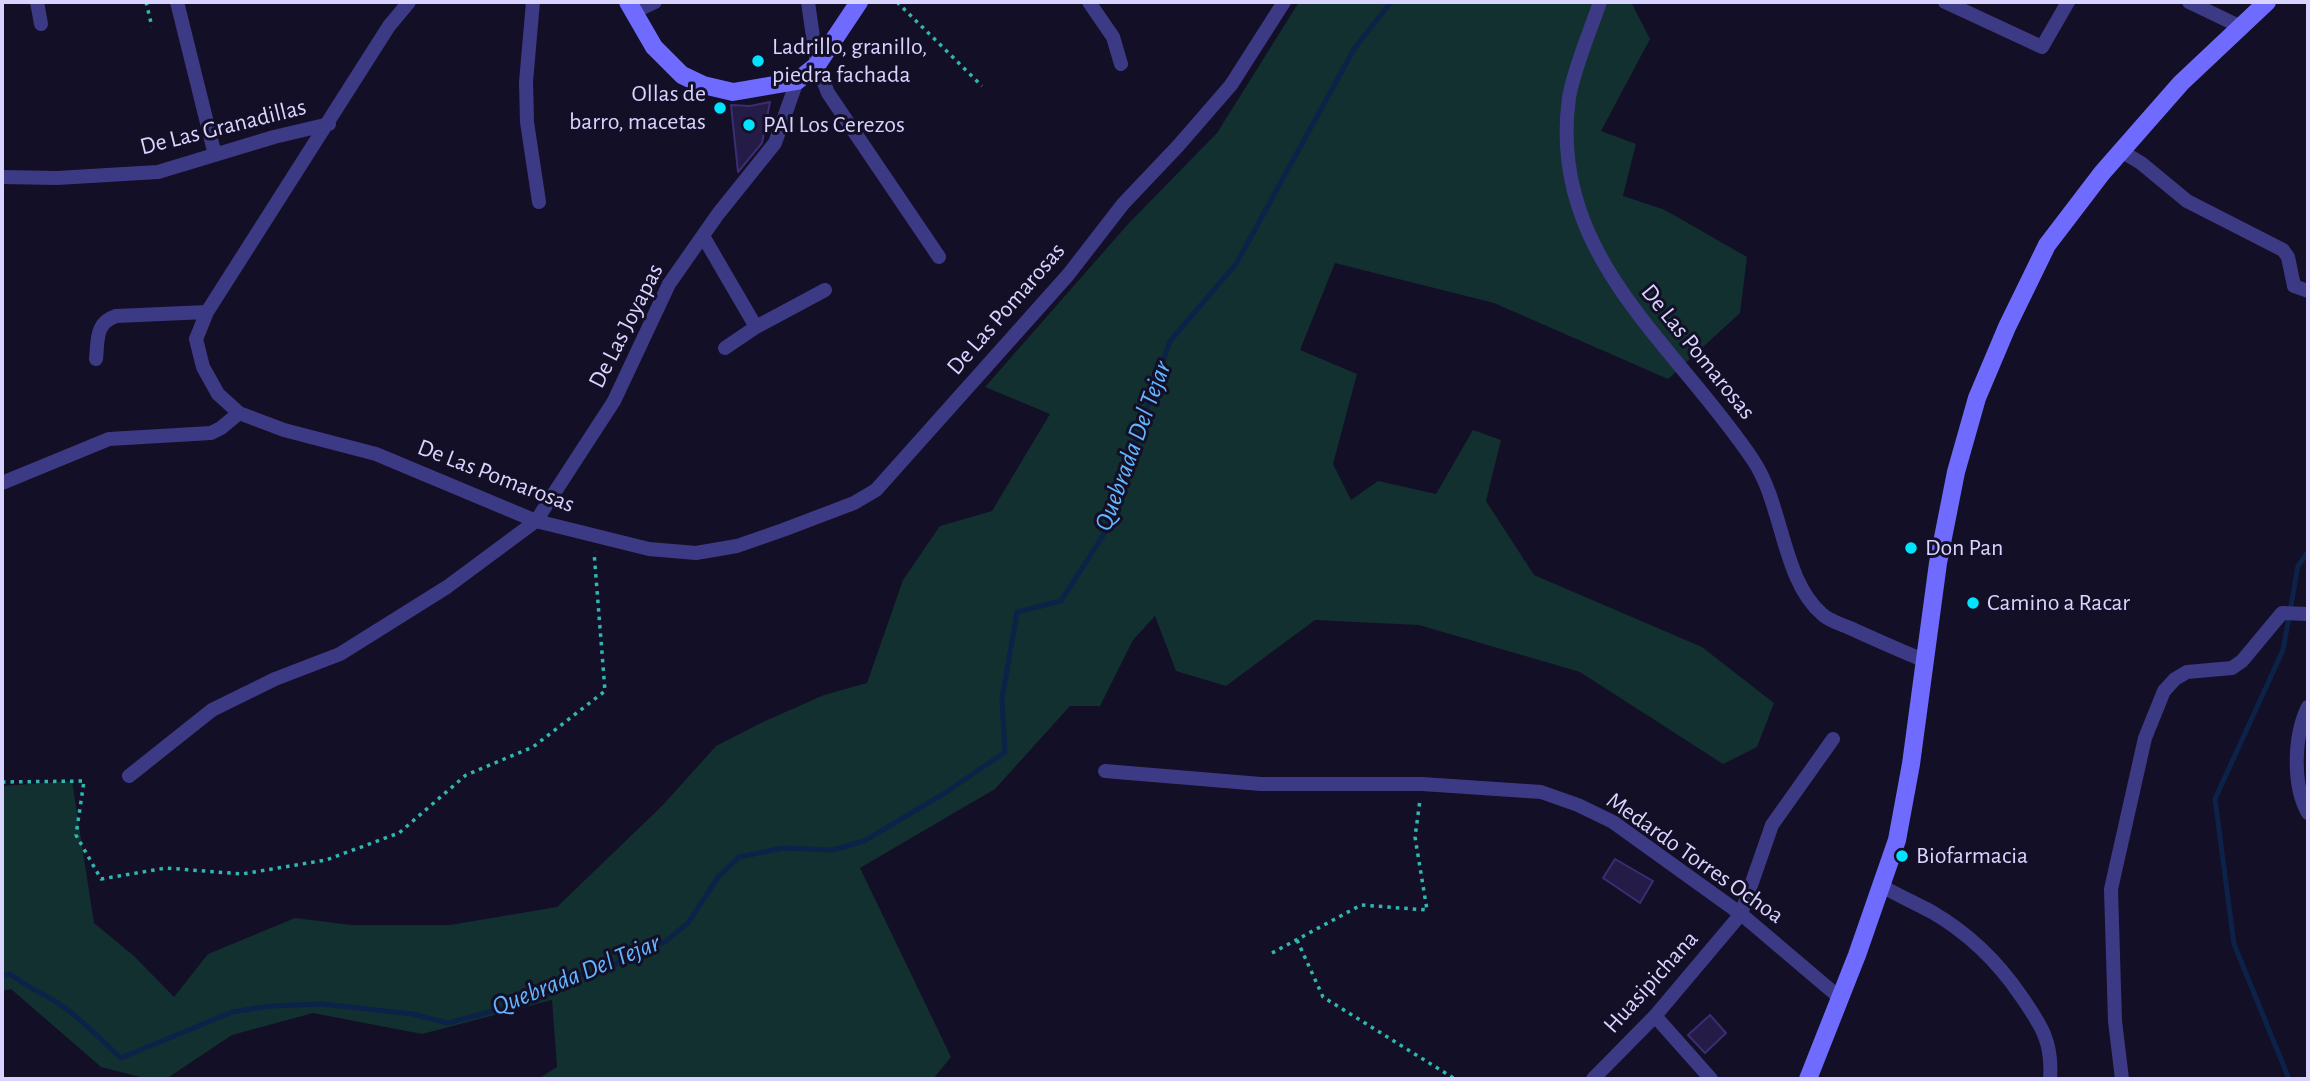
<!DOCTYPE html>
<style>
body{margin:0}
#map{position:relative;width:2310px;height:1081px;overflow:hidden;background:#130f26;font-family:"Alegreya Sans",sans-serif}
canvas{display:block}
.frame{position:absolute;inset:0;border:4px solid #d9d4ff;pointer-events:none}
</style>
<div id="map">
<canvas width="2310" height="1081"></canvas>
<div class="frame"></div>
</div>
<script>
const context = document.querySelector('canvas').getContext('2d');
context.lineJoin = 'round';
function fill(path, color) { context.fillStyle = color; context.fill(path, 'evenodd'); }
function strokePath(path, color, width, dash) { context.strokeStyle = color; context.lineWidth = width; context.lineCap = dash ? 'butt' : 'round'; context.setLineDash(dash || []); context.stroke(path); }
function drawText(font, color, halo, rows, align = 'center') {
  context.font = font + ' "Alegreya Sans",sans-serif'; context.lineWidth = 6; context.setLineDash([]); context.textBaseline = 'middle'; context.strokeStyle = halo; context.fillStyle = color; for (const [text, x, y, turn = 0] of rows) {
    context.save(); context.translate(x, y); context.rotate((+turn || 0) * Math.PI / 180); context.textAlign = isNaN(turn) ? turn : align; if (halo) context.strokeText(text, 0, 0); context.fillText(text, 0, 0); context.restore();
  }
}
fill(new Path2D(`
 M1299 2H1631L1650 39 1601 131 1636 144 1623 196 1665 210 1747 257 1740 313 1668 379 1494 303 1335 263 1300 350 1357 374 1333 464 1351 500 1378 481 1436 494 1473 430 1501 440 1486 501 1534 575 1702 647 1774 703 1757 747 1723 764 1580 672 1419 625 1315 620 1226 686 1176 671 1155 616 1133 640 1100 706H1070L995 789 860 868 951 1057 933 1079H538L557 1067 552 1000 422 1034 313 1013 232 1035 166 1079H148L101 1067 11 989 2 991V786L72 781 94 923 134 956 174 997 208 954 295 918 351 925H450L557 907 662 806 716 746 763 722 824 695 867 683 903 580 940 526 992 511 1050 414 985 387 1129 223 1217 133Z`), '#12302f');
strokePath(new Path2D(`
 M2 976 10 974C26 986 37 991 53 1000 78 1015 100 1039 121 1058L232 1012 271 1006 322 1004 412 1014 448 1023 500 1009 538 988 618 963 666 941 688 923 718 877 739 857 783 848 833 850 864 841 945 793 1005 752 1002 699 1017 612 1061 601 1104 534 1170 341 1236 264 1354 49 1391 2
 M2289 1079 2234 944 2215 799 2283 650 2298 566 2308 552`), '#0c2248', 5);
const building = new Path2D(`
 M770 102 762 143 738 172 731 105 750 106Z
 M1615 859 1653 881 1640 903 1603 878Z
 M1710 1015 1726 1033 1705 1053 1688 1035Z`);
fill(building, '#241b47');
strokePath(building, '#3b2d73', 2);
strokePath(new Path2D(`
 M146 2 152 27
 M897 2 982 86
 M2 782 84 781 76 835 101 879 166 868 242 874 326 860 399 833 466 775 533 747 605 691 594 552
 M1297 940 1323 997 1455 1079
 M1272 953 1361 905 1427 910 1415 837 1420 800`), '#2fb8b0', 3.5, [3.5, 5]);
strokePath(new Path2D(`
 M37 2 41 24
 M177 2 215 155
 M409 2 389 26 207 312 196 339 203 367 218 394 239 413 284 430 376 454 536 521 649 549 696 553 737 546 783 530 854 503 876 490 1068 275 1123 204 1178 146 1231 85 1284 2
 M533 2 526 82 527 122 539 202
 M808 2 817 65 828 93 939 257
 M1089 2 1113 37 1121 64
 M1600 2C1591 29 1573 71 1569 98 1547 255 1676 344 1753 460 1783 504 1782 580 1822 614 1829 621 1841 624 1850 628 1874 639 1899 650 1923 660
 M1945 2 2042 47 2068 2
 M2189 2 2239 26
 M634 12 655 2
 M2121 151 2141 163 2187 201 2283 250 2288 257 2294 286 2308 291
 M2 177 57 178 158 172 274 137 329 124
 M703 236 756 327
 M725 348 756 327 825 290
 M96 359C98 340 95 323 116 316L207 312
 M2 483 109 439 211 433 221 428 239 413
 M2308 707C2294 735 2292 785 2308 813
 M1105 771 1261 784H1422L1541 792 1578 805 1613 822 1741 914 1840 998
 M129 776 212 710 275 679 340 654 447 587 536 521 614 401 669 284 718 214 775 143 797 81
 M1880 885C1897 895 1915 903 1932 912 1968 933 1998 962 2021 996 2041 1025 2053 1042 2050 1079
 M1655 1016 1711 1079
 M1593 1079 1655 1016 1741 914 1772 825 1833 739
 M2122 1079 2115 1021 2111 889 2145 738 2164 691 2175 679 2187 672 2232 668 2242 661 2282 613 2308 614`), '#3d3a85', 14);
strokePath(new Path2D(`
 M628 2 654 47 682 75 703 85 733 92 797 81 817 65 859 2
 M1808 1079 1857 955 1897 840 1911 764 1938 563 1956 472 1977 398 2007 327 2047 245 2102 173 2181 83 2267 2`), '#6f6bff', 18);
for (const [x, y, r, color] of [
 [758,61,7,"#00e5ff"],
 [720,108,7,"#00e5ff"],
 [749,125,7,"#00e5ff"],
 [1911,548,7,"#00e5ff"],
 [1973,603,7,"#00e5ff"],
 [1902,856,7,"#00e5ff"]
]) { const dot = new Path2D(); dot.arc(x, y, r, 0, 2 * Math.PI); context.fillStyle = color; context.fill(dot); strokePath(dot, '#130f26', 2.5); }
drawText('24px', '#d9d4ff', '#130f26', [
 ["Ladrillo, granillo,",772,47],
 ["piedra fachada",772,75],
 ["Ollas de",706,94,"right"],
 ["barro, macetas",706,122,"right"],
 ["PAI Los Cerezos",763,125],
 ["Don Pan",1925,548],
 ["Camino a Racar",1987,603],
 ["Biofarmacia",1916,856]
], 'left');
drawText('24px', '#d9d4ff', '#130f26', [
 ["De Las Granadillas",223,127,-14],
 ["De Las Pomarosas",1006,309,-49],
 ["De Las Joyapas",626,326,-63],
 ["De Las Pomarosas",1698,352,51],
 ["De Las Pomarosas",496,476,21],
 ["Medardo Torres Ochoa",1695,858,35],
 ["Huasipichana",1651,982,-48]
]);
drawText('italic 26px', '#62b6ff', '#130f26', [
 ["Quebrada Del Tejar",1133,446,-70],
 ["Quebrada Del Tejar",576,975,-22]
]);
</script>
